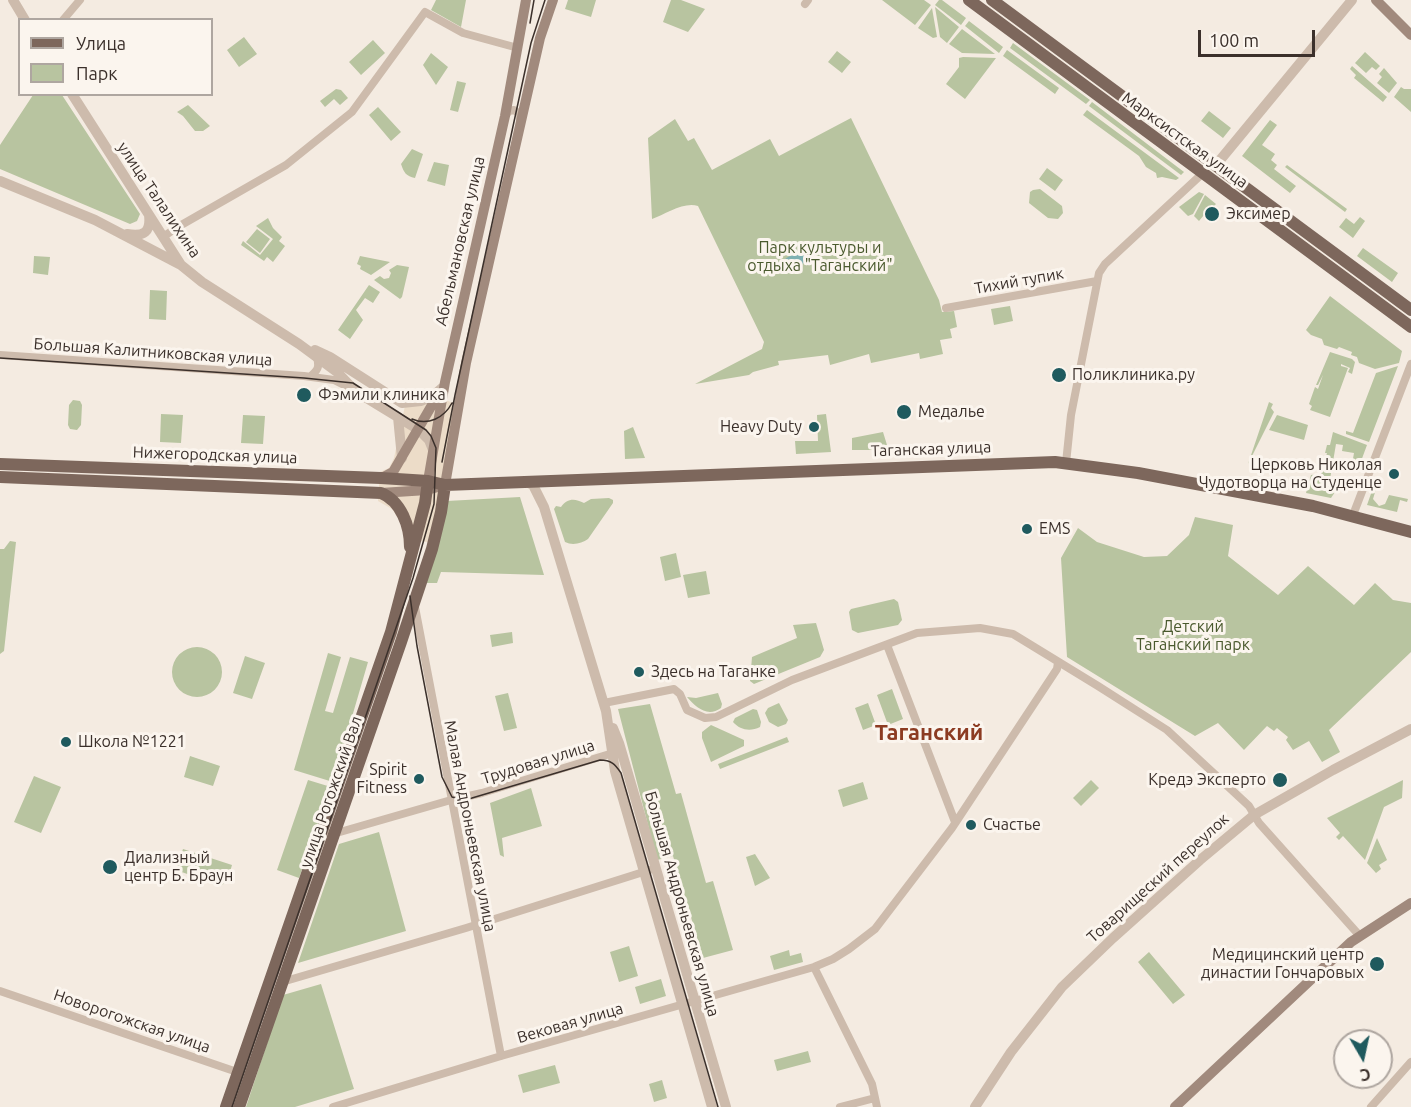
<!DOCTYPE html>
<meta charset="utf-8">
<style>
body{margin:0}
#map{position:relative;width:1411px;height:1107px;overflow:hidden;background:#f4ebe1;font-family:Ubuntu,sans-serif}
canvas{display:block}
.legend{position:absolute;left:18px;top:18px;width:195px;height:78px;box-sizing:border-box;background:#fbf5ee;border:2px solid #aea6a0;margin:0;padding:8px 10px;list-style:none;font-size:18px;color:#3b302b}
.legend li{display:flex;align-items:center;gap:12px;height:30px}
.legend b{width:30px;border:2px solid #aea6a0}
.north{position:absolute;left:1333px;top:1029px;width:60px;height:60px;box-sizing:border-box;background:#fbf5ee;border:2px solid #aea6a0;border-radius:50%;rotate:171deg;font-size:16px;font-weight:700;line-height:24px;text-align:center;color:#3b302b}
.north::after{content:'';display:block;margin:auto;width:21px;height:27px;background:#1f5a5e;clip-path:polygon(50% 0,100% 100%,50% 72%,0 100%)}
.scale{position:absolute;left:1198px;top:30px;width:117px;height:27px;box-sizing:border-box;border:3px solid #3b302b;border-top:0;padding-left:8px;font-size:18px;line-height:21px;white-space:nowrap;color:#3b302b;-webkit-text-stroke:4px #fbf5ee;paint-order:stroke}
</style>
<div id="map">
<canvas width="1411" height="1107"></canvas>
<ul class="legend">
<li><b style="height:8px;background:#7d675c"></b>Улица</li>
<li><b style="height:16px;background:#b8c4a0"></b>Парк</li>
</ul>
<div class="north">С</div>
<div class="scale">100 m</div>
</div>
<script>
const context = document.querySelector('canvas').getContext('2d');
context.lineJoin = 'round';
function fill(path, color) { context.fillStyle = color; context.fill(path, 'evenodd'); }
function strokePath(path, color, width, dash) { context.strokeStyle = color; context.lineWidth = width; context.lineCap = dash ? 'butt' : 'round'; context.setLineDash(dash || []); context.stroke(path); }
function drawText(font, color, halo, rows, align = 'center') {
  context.font = font + ' Ubuntu,sans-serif'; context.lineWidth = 6; context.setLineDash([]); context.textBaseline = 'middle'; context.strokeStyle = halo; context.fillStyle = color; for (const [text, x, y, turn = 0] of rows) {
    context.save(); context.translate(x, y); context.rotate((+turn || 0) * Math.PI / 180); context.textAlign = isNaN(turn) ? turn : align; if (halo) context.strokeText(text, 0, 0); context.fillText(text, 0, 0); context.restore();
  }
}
fill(new Path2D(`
 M436 0H466L461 27 431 10Z
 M568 0H596L591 17 565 9Z
 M671 0H681L705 9 688 32 663 22Z
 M882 0H924L931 5 915 25Z
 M939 0H942L966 18 961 25 935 5Z
 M935 7 959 27 947 43 940 37Z
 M932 8 937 37 933 38 918 28Z
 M969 21 1003 47 999 53 965 26Z
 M962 29 995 54 962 53 949 44Z
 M244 37 257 54 239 67 227 50Z
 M373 40 385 53 361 75 349 62Z
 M1013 43 1090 100 1086 104 1010 48Z
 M1007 50 1059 88 1055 94 1003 56Z
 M837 51 851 62 842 73 828 62Z
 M1365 52 1380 66 1376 70 1372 67 1366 73 1355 63Z
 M431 53 448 67 436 85 423 65Z
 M963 57 996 58 965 99 946 84 959 67V58Z
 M1352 66 1387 97 1383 102 1354 78 1356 75 1350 69Z
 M1384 68 1397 83 1389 93 1377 83 1382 77 1379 74Z
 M457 81 466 83 458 112 450 110Z
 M1401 87 1404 89H1411V112L1394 97Z
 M336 89 341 90 348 98 340 105 334 99 325 107 320 101Z
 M33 95H62L140 214 137 221 130 224 0 169V145Z
 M1092 102 1184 172 1181 175 1089 106Z
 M188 105 210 126 203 131H195L183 116 177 112Z
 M378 107 401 132 391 141 369 115Z
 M1087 110 1179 178 1176 180 1162 177 1157 178 1156 173 1146 167 1139 156 1083 115Z
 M1209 111 1231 128 1223 138 1201 121Z
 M851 118 939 300 942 312 954 311 957 327 950 329 952 338 940 340 943 354 920 359 919 353 871 363 869 354 830 365 828 355 778 361 779 365 753 372 749 375 695 384 762 349 764 342 698 206C685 201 665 214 652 219L648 138 675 119 688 141 694 138 712 170 770 139 779 156Z
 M1270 120 1277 125 1262 145 1275 154 1271 160 1277 165 1274 169 1296 186 1290 193 1242 156Z
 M412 149 423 154 415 178C406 176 404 173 401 164Z
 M434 162 449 165 445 186 427 181Z
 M1287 165 1347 209 1345 212 1285 167Z
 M1047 168 1063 180 1055 191 1039 179Z
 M1040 189 1062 206 1063 213 1058 219 1048 218 1029 203 1030 192 1033 190Z
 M1199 192 1204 194 1193 214 1188 216 1179 207Z
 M1205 195 1216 204 1211 209H1209L1199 221 1194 216Z
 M1360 217 1365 221 1353 238 1339 227 1346 218 1354 224Z
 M268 218 273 228 282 237 279 241 285 246 273 262 267 257 264 261 241 245 243 241 260 255 273 239 256 226Z
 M257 229 270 239 260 253 246 242Z
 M1363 248 1398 273 1392 282 1357 256Z
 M34 256 50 257 48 275 33 273Z
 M360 256 390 262 371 275 360 269 361 266 357 264Z
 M397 265 409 267 402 297 400 299 374 280 380 276 384 279 389 278 391 273 389 270Z
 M369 285 380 292 373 303 365 298 356 310 363 320 350 339 338 330Z
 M150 290 167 291 166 320 149 319Z
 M1330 296 1402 351 1399 363 1375 369 1359 363 1357 357 1351 355 1352 352 1339 347 1337 349 1324 345 1322 339 1311 335 1306 330Z
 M1010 306 1013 321 994 325 991 309Z
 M1330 352 1352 359 1355 362 1352 374 1348 372 1350 368 1341 364V366L1348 368 1330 417 1310 410 1312 406 1309 404 1315 387 1318 389 1323 375 1318 385H1316Z
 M1398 366 1369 442 1346 434V431L1353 433 1376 373Z
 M73 400 80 401 82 405 81 425 77 430 70 429 68 425 69 405Z
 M1269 402 1273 404 1271 408 1274 412 1248 464Z
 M161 414 183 415 181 443 160 442Z
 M826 414 831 452 796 454 795 441H818L817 415Z
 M243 415 265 416 263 444 241 443Z
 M1277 415 1308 425 1304 440 1269 430Z
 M633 427 645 458 625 459 624 431Z
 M883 432 887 445 884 450H852V438Z
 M1333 432 1367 445 1357 472 1351 470 1354 453 1342 451 1343 445 1336 444 1329 485 1335 487V492L1331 498 1306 493 1311 475 1321 474 1327 453H1325L1327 445H1330Z
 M1373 488 1376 489 1373 499 1379 506 1385 504 1389 495 1408 499 1407 502 1400 500 1397 512 1367 505Z
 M520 497 544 575 441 572 437 583H425L447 501Z
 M609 498 613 500V503L588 539C582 543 573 546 565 542L554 509 556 506 561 507C567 498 575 498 584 503L591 499Z
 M1195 517 1233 525 1228 556 1278 595 1308 566 1354 605 1375 583 1393 600 1411 603V652L1329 730 1340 752 1322 762 1309 741 1293 750 1286 740 1288 737 1277 728 1274 731 1267 726 1244 750 1218 723 1195 736 1067 657 1061 558 1078 528 1097 542 1144 557 1167 556 1189 535Z
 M10 541 16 542 4 651 0 654V549H4Z
 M676 553 681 577 665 581 660 557Z
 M706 571 710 594 688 598 683 575Z
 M894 599 898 602 902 620 898 625 858 633 852 630 849 612 851 609Z
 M816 623 824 650 820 657 754 684 750 681 752 657 797 638 793 625Z
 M512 632 513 643 492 647 490 635Z
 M172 672a25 25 0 1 1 50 0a25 25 0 1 1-50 0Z
 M328 653 341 657 325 711 333 713 350 657 368 662 333 782 294 770Z
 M245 656 265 663 252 699 233 693Z
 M892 689 903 719 888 725 877 695Z
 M508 693 517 728 504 731 495 696Z
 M718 693 722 704 721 708C707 718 696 707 687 697L696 698Z
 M779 703 788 720 786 724 778 727 769 722 765 713 768 708Z
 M868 703 876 725 863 730 855 708Z
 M650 704 676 794 681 793 706 883 713 881 733 950 703 958 673 856 657 860 618 709Z
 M753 709 757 710 761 722 760 727C750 732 740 730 733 722L735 718Z
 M711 725 744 740V746L711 762 702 738V732Z
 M787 737 789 742 720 769 718 764Z
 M190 756 220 766 213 786 184 777Z
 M34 776 61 787 41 833 14 822Z
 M308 780 331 787 299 878 277 870Z
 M1091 780 1099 788 1081 806 1073 798Z
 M1403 780 1402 798 1384 807 1365 860 1343 836 1339 840 1336 837 1340 833 1327 818Z
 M863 782 868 799 843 807 838 790Z
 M531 788 542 826 502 838 504 857 500 855 490 803Z
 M379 832 406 931 298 963 339 844Z
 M1377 838 1387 860 1379 865 1381 869 1376 873 1367 863Z
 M183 849 232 865 227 882 220 886 179 871 177 867Z
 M755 854 770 878 755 886 746 857Z
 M629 946 638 976 619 982 610 952Z
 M789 950 790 956 801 953 803 962 774 970 770 956Z
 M1149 952 1185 995 1173 1004 1138 962Z
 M661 979 666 996 640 1004 635 987Z
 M321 984 354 1089 295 1107H246L283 995Z
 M808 1051 811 1062 777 1071 774 1060Z
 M555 1065 560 1083 523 1093 518 1075Z
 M662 1080 667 1098 654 1102 649 1084Z`), '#b8c4a0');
fill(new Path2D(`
 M430 394 461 406 438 543 406 540 400 521 392 509 378 501 380 472 389 468 394 458 406 401Z`), '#ecdcc8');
fill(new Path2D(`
 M802 252 807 259 799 268 786 272 781 269 780 265C783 258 795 253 802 252Z`), '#7fb0b2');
strokePath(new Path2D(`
 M805 4 808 0
 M63 20 80 0
 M505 116 509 111 514 110 520 114V119
 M163 237 176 228 286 165 352 112 425 12 463 33 518 48
 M946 308 1097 281
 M0 355 304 376 334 380 350 388
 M312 375C319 369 319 366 317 357
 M1066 463 1071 415 1099 273 1105 264 1203 173
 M1353 515 1411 364
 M415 607 501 1056
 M887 645 955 822
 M604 703 674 689 680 694 687 710 705 718 716 717 792 680 917 633 980 628 1013 634 1098 686 1167 730 1249 806 1259 823 1359 935
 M321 831 333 834 451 800 482 793 613 753
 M814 967 872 1084 877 1107
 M282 982 466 928 656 868
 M0 991 240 1073
 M333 1107 501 1056 814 967 833 959 849 949 875 929 952 828 1057 669 1058 662
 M840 1107 875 1098
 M1371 1107 1411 1062`), '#cdbbac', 8);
strokePath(new Path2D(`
 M13 0 25 20
 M72 94 181 265 202 282 299 344 337 372 355 391 419 430 429 440 433 450
 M1216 165 1352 0
 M0 181 95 220 179 264
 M127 234C144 237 151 232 149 215
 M315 350 330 357 402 403 421 401 434 395 442 388
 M398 417 402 458
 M526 482 533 485 544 507 606 711 615 771 712 1107
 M613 728 619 743 726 1107
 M975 1107 1011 1052 1062 987 1113 938 1200 860 1254 815 1333 770 1411 729`), '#cdbbac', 10);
strokePath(new Path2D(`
 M1376 0 1411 35
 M382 478 393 472 439 393
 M428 481 445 382 505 116 526 0
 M381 493 427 490 445 485 466 363 540 38 553 0
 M1175 1107 1351 942 1411 903`), '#a18a7d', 10);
strokePath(new Path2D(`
 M969 0 1411 327
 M992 0 1411 310
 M0 464 381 478 428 481 445 485 1055 462 1138 473 1313 506 1411 532
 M0 477 381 493C401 501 410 526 410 547
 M226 1107 391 632 425 503 428 481
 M239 1107 401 642 432 549 441 512 445 485`), '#7d675c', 12);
strokePath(new Path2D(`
 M530 23 534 0
 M0 358 304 378 353 383 426 430 431 436 436 448 434 504 413 578 232 1107
 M412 419C428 426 444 418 452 403
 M442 462 455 395 531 43 545 0
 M410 596 417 646 442 777 452 797 464 800 472 798 600 760C611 760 615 764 621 773L718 1107`), '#3b302b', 1.5);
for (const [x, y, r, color] of [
 [1212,214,8,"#1f5a5e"],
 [1059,375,8,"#1f5a5e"],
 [304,395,8,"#1f5a5e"],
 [904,412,8,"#1f5a5e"],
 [814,427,6,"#1f5a5e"],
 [1394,474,6,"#1f5a5e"],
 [1027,529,6,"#1f5a5e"],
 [639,672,6,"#1f5a5e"],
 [66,742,6,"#1f5a5e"],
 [419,779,6,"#1f5a5e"],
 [1280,780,8,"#1f5a5e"],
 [971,825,6,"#1f5a5e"],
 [110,867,8,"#1f5a5e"],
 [1377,964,8,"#1f5a5e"]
]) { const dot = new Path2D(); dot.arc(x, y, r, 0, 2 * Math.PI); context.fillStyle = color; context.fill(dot); strokePath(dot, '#fbf5ee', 2); }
drawText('16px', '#3b302b', '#fbf5ee', [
 ["Марксистская улица",1185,140,36],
 ["улица Талалихина",159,200,56],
 ["Абельмановская улица",460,241,-77],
 ["Тихий тупик",1019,281,-10],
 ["Большая Калитниковская улица",153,352,4],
 ["Таганская улица",931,449,-2],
 ["Нижегородская улица",215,455,2],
 ["Трудовая улица",538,762,-17],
 ["улица Рогожский Вал",331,792,-71],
 ["Малая Андроньевская улица",470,826,79],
 ["Товарищеский переулок",1158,878,-42],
 ["Большая Андроньевская улица",682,904,74],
 ["Новорогожская улица",132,1021,19],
 ["Вековая улица",570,1023,-16]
]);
drawText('16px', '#3b302b', '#fbf5ee', [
 ["Эксимер",1226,214],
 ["Поликлиника.ру",1072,375],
 ["Фэмили клиника",318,395],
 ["Медалье",918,412],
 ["Heavy Duty",802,427,"right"],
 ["Церковь Николая",1382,465,"right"],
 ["Чудотворца на Студенце",1382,483,"right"],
 ["EMS",1039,529],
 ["Здесь на Таганке",651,672],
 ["Школа №1221",78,742],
 ["Spirit",407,770,"right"],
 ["Fitness",407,788,"right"],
 ["Кредэ Эксперто",1266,780,"right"],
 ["Счастье",983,825],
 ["Диализный",124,858],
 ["центр Б. Браун",124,876],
 ["Медицинский центр",1364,955,"right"],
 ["династии Гончаровых",1364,973,"right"]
], 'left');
drawText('16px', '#4a5a2e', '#fbf5ee', [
 ["Парк культуры и",820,248],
 ["отдыха \"Таганский\"",820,266],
 ["Детский",1193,627],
 ["Таганский парк",1193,645]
]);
drawText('bold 22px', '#8c3b22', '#fbf5ee', [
 ["Таганский",929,733]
]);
</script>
